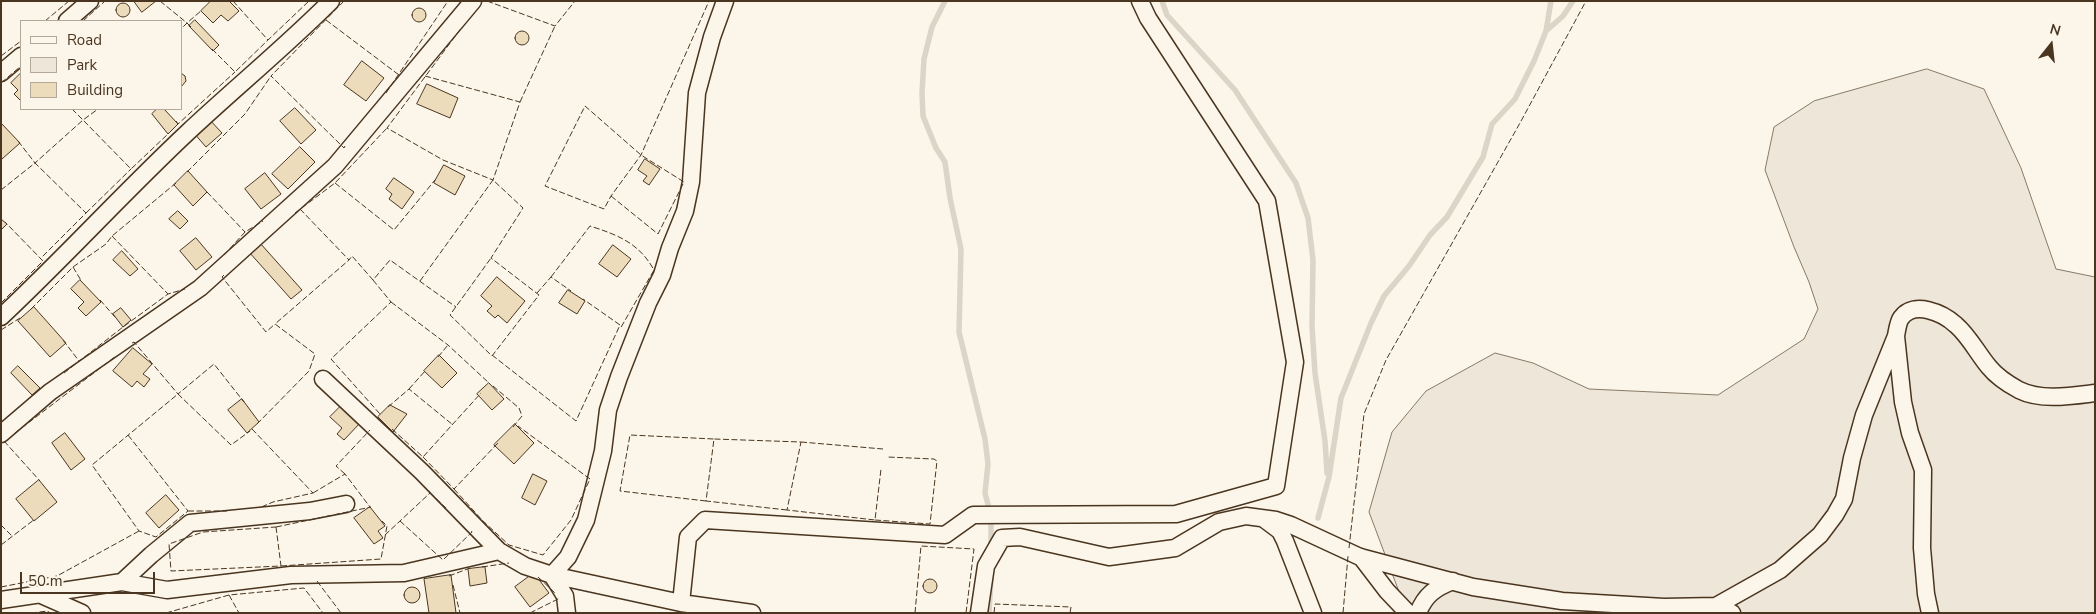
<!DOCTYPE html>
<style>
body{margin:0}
#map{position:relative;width:2096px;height:614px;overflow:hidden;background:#fbf6e9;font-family:"Nunito Sans",sans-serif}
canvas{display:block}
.frame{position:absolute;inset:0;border:2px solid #4a3520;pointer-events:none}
.legend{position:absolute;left:20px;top:20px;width:162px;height:90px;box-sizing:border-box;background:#fbf6e9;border:1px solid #b4a999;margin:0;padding:6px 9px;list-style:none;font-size:15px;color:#4a3520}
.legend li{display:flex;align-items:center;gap:10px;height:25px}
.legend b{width:25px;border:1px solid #b4a999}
.north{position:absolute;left:2026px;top:20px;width:50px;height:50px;-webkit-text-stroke:4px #fbf6e9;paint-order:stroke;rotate:16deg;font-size:14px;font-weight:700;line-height:20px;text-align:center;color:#4a3520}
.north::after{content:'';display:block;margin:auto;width:18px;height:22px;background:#4a3520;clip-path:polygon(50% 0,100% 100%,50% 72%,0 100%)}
.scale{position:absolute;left:20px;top:572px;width:135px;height:22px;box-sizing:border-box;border:2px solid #4a3520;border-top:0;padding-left:6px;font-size:15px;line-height:18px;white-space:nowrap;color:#4a3520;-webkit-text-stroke:4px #fbf6e9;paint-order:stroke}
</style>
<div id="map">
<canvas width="2096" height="614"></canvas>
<div class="frame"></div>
<ul class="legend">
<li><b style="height:6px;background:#fbf6e9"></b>Road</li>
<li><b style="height:14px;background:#ede6d9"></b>Park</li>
<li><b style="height:14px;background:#ecdcbc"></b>Building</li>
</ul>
<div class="north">N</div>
<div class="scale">50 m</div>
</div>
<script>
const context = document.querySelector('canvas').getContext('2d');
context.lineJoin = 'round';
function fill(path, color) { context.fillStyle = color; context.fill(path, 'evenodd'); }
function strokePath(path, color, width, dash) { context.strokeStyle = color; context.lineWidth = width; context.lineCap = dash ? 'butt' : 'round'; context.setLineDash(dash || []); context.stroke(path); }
const green = new Path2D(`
 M1927 69 1984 89 2021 168 2056 269 2095 277V613H1407L1369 512 1392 432 1426 391 1495 353 1533 363 1589 389 1718 395 1804 339 1818 309 1809 282 1794 247 1765 170 1774 127 1814 101Z`);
fill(green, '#ede6d9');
strokePath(green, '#887966', 1);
strokePath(new Path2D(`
 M945 1 932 27 924 59 922 93 923 116 936 148 945 162 950 198 961 249 959 332 985 439 988 464 985 493 991 516V549
 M1162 1 1167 15 1235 90 1296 183 1308 218 1313 260 1312 326 1315 373 1325 441 1327 473
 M1546 31 1563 16 1573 1
 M1318 518 1329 477 1341 398 1371 323 1384 296 1409 266 1430 235 1447 217 1483 157 1492 124 1515 99 1534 61 1546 31 1551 1
 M989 613 991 579`), '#dcd4c6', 5.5);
const building = new Path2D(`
 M134 1H156L142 12Z
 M211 1H229L239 11 228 21 221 15 213 23 201 11Z
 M116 10a7 7 0 1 1 14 0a7 7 0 1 1-14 0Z
 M412 15a7 7 0 1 1 14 0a7 7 0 1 1-14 0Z
 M195 20 219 45 213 51 189 26Z
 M515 38a7 7 0 1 1 14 0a7 7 0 1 1-14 0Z
 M362 61 384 78 366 101 344 85Z
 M21 73V101L14 94 18 90 11 83Z
 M181 73 185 76 186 81 181 87Z
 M427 84 458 98 450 118 417 104Z
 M295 108 316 130 301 144 280 121Z
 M157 109H164L178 124 168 134 152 114Z
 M208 118 222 133 206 147 193 132Z
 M1 123 20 143 2 159H1Z
 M300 147 315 162 288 189 272 174Z
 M645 159 660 169 649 185 643 181 647 176 638 170Z
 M444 165 465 176 455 195 434 183Z
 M188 171 207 192 193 206 174 185Z
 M265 173 281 194 261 209 245 189Z
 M394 178 414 192 402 209 389 199 392 194 386 189Z
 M178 211 188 221 180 229 169 219Z
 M1 219 7 224 1 230Z
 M196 238 212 257 196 270 180 251Z
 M260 243 302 290 291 299 249 252Z
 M613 245 631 259 617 277 599 264Z
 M122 251 138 269 130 276 113 260Z
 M497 277 525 301 507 323 498 315 495 318 487 311 492 306 481 296Z
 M80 280 101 302 86 316 78 308 84 302 71 289Z
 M568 290 585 301 577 314 559 303Z
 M34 307 66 343 50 357 18 321Z
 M121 308 131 320 123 327 113 314Z
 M133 348 152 364 143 374 150 379 144 387 137 381 132 387 113 371Z
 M439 355 457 373 442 388 424 371Z
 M18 366 40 388 32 395 11 373Z
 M489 383 504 399 492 410 477 394Z
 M242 399 259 422 247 433 228 410Z
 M390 405 407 414 393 432 378 417Z
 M341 406 360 423 344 440 337 434 342 428 330 417Z
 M515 424 534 443 514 464 494 445Z
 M65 433 85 459 71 470 52 443Z
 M533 474 547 481 535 505 522 498Z
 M39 480 57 502 34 521 16 499Z
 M166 495 179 510 159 528 146 513Z
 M370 507 385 526 378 531 383 538 374 544 354 518Z
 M485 567 487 583 470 586 468 569Z
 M534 573 549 593 530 607 515 587Z
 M451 575 456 613H429L424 579Z
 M923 586a7 7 0 1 1 14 0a7 7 0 1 1-14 0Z
 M404 595a8 8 0 1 1 16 0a8 8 0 1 1-16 0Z`);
fill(building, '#ecdcbc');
strokePath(building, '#4a3520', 1);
const street = new Path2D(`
 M67 21 90 1
 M1 73 21 56
 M1 317C65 257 124 192 188 132 235 88 285 47 331 1
 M1896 336C1897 331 1898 322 1901 318 1914 300 1943 313 1956 325 1969 336 1978 354 1989 367 1997 377 2008 384 2019 390 2041 401 2071 396 2095 393
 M323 379 422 472 499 551 525 566 552 575 681 603 752 613
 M1 434 50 392 200 288 335 166 473 1
 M1264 519 1280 531 1285 541 1313 613
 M1361 557 1387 591 1408 613
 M122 582 151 555 190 523 310 511 346 504
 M39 594 82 613
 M1 600 122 582 167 590 291 575 404 573 499 551
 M681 603 688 537 705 520 945 535 973 515 1176 514 1276 486 1295 362 1267 201 1148 18 1140 1
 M1716 606 1780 570 1820 535 1835 515 1844 499 1852 458 1864 415 1896 336 1903 402 1910 433 1923 470 1922 548 1926 594 1930 613
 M567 613 565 596 552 575 568 557 586 520 603 451 608 410 619 377 648 303 662 275 670 248 685 211 691 182 697 93 712 37 725 1
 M979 613 986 566 1002 538 1020 537 1109 557 1175 548 1219 522 1246 516 1276 520 1291 525 1360 557 1473 587 1562 601 1664 607 1716 606 1732 613
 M1418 613C1425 595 1435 588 1453 581`);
strokePath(street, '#4a3520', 19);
strokePath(street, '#fbf6e9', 16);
strokePath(new Path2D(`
 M160 1 187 23 181 29
 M233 1 268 40 309 1
 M344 1 271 76 344 148 345 146
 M487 1 555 26 575 1
 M326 20 399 75
 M45 21 69 1
 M83 21 105 1
 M191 27 187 23 202 10
 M212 49 235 72 269 39
 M1 56 21 41
 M425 76 520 102 493 180 443 160 387 128 462 27
 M1 83 21 66
 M386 93 448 1
 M520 102 555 26
 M72 109 83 120 98 109
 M176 121 178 124 235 72
 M18 141 35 163 83 120 131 169 168 134
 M187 172 245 114 271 76
 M335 183 394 230 435 180
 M1 190 35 163 86 213 40 259
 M207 192 245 232
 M611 196 658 234 684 182 641 155 585 106 545 186 604 209 611 196 641 155 709 1
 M300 209 349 260 352 256 373 280 390 260 456 307
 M86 213 131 169
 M295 213 335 183 387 128
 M112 236 168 294
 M224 255 245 232 263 221
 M73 267 82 282
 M224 275 222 277 266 332 275 324
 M551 277 590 226C618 235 639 243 654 270L620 329
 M373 280 391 302 331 359 380 414
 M420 281 493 180 523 208 491 258 539 295 492 356 450 315 491 258
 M537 293 551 277 571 291
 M100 300 115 317
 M391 302 448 345 489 383
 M1 303 43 261 5 222
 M31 309 73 267 106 244 112 236 176 183
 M1 330 20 318
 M63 340 79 361
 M132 343 134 342 178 394 214 364 244 402
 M492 355 576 421 620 325 583 299
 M438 357 448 345
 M64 373 123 327 168 294 185 289
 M493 386 519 408 522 416 513 427
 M409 389 426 370
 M388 407 409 389 453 425
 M257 424 309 371 315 354 275 324 349 260
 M252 429 313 493 273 502 259 508
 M392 429 423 457 481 393
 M15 433 116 356
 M128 435 188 511 156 537 139 531 92 465 178 394 231 445 250 431
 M4 441 40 481
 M801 442 883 449
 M423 457 454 489 498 443
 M345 474 336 466 370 430
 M454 489 483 521 509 545 543 555 571 520 590 479 518 426
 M313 493 345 474 370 507
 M430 493 446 508
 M706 501 620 491 630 435 714 439
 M787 510 706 501 714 439 801 442 787 510 875 520 881 469
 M188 511H227
 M875 520 930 524 937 461 934 459 887 457
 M400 521 443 560 472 532 471 530
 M1 525 12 536
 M276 527 281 566 171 571 169 544 203 532Z
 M276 527 371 507
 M385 535 430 493 429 491
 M1 545 35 519
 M1349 548 1364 414 1386 360 1520 123 1586 1
 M281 566 381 559 387 526 382 521
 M482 567 509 563
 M449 576 470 568
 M538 577 555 593
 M317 581 341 613
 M453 585 460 613
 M1 587 57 576 139 531
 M229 595 239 613
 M31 613 48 611 49 613
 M166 613 229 595 304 588 323 613
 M530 613 560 598
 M915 613 921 546 974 549 966 613
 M994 613 995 604 1071 607 1070 613
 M1343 613 1348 556`), '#4a3520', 1, [6, 2.5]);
</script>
